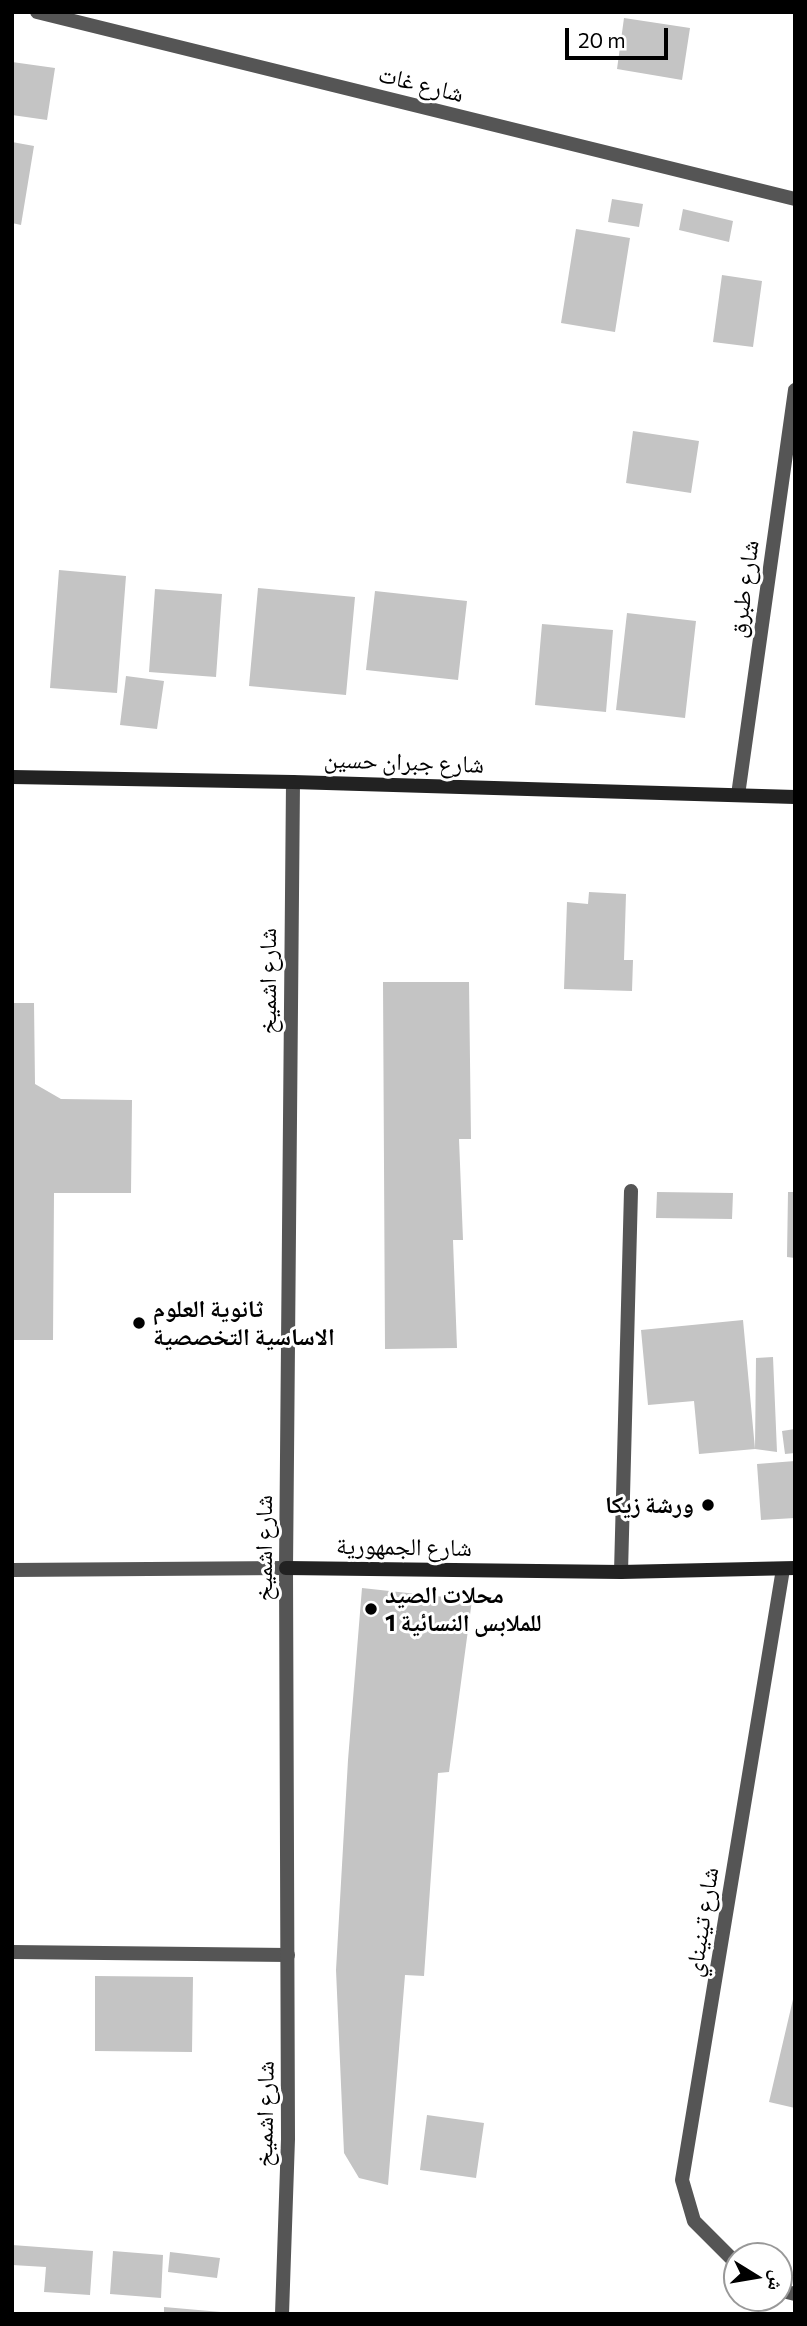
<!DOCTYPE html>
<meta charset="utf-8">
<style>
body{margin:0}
#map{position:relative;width:807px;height:2326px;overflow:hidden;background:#fff;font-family:Commissioner,"Noto Naskh Arabic",sans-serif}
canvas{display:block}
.frame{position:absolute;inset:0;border:14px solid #000;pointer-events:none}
.north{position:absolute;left:723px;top:2242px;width:70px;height:70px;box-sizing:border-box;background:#fff;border:2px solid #999;border-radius:50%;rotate:101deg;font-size:19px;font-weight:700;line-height:28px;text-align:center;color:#000}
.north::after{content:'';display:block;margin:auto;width:24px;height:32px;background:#000;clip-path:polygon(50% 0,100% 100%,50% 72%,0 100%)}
.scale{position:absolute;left:565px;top:28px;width:103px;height:32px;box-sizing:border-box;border:4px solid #000;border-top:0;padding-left:9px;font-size:21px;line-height:24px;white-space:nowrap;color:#000;-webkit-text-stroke:5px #fff;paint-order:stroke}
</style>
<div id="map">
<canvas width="807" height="2326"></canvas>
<div class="frame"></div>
<div class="north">ش</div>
<div class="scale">20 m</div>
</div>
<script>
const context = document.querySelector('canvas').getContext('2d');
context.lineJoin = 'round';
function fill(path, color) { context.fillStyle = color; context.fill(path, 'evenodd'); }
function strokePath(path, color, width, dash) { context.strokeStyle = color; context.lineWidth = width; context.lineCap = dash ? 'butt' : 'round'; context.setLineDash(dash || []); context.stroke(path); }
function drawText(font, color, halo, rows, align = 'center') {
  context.font = font + ' Commissioner,"Noto Naskh Arabic",sans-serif'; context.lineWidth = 6; context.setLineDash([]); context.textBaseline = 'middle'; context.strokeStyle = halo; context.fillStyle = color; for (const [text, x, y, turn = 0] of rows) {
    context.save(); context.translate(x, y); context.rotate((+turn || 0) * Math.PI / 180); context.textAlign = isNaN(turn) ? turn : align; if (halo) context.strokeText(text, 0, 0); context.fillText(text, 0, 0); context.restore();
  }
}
fill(new Path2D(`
 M624 18 690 28 682 80 617 69Z
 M12 62 55 68 47 120 12 115Z
 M12 142 34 146 21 225 12 223Z
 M612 199 643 204 639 227 608 222Z
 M683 209 733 221 729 242 679 230Z
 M576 229 630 238 615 332 561 323Z
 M722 275 762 281 753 347 713 342Z
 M633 431 699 441 691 493 626 483Z
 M59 570 126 576 117 693 50 688Z
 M258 588 355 597 346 695 249 686Z
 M155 589 222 594 216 677 149 672Z
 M375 591 467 601 458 680 366 670Z
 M627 613 696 621 685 718 616 710Z
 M542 624 613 630 606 712 535 705Z
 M126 676 164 681 157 729 120 725Z
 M589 892 626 894 624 960H633L632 991 564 989 567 902 588 904Z
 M383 982H469L471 1139H459L463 1240H453L457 1348 385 1349Z
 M12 1003H34L35 1084 61 1099 132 1100 131 1193H54L53 1340H12Z
 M657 1192 733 1193 732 1219 656 1218Z
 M788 1192H795V1258L787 1257Z
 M743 1320 755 1449 756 1358 773 1357 777 1452 755 1449 699 1454 694 1401 648 1405 641 1330Z
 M795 1429V1453L785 1454 782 1431Z
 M795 1461V1518L761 1520 757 1464Z
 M362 1588 472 1600 449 1772 438 1773 424 1976 405 1975 388 2185 359 2178 344 2153 336 1970 348 1760Z
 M95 1976 193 1977 192 2052 95 2051Z
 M794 1995 795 1996V2108L769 2102Z
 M427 2115 484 2123 476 2178 420 2170Z
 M12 2245 93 2251 90 2295 44 2292 46 2267 12 2265Z
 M113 2251 163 2255 161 2298 110 2294Z
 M170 2252 220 2258 217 2278 168 2272Z
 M164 2307 221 2312V2314H164Z`), '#c4c4c4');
strokePath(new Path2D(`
 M621 1572 631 1191`), '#555', 14);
strokePath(new Path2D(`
 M37 12 795 199
 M738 795 795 390
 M12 1570 286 1568
 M12 1952 288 1955
 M737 2264 694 2221 682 2180 783 1569
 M779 2290 795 2294`), '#555', 14);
strokePath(new Path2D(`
 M282 2314 288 2139 286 1568 293 782`), '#555', 14);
strokePath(new Path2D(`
 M12 777 293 782 795 797
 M286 1568 621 1572 795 1568`), '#222', 14);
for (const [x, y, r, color] of [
 [139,1323,7,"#000"],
 [708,1505,7,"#000"],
 [371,1609,7,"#000"]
]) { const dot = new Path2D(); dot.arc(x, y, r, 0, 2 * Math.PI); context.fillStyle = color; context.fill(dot); strokePath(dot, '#fff', 2.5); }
drawText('24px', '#000', '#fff', [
 ["شارع غات",421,84,14],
 ["شارع طبرق",744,589,-82],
 ["شارع جبران حسين",404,762,2],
 ["شارع اشميخ",268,981,-90],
 ["شارع الجمهورية",404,1547,1],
 ["شارع اشميخ",264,1548,-90],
 ["شارع تينيناي",702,1922,-81],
 ["شارع اشميخ",265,2114,-89]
]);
drawText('bold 24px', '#000', '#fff', [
 ["ثانوية العلوم",153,1309],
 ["الاساسية التخصصية",153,1337],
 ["ورشة زيكا",694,1505,"right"],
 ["محلات الصيد",385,1595],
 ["للملابس النسائية 1",385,1623]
], 'left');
</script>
